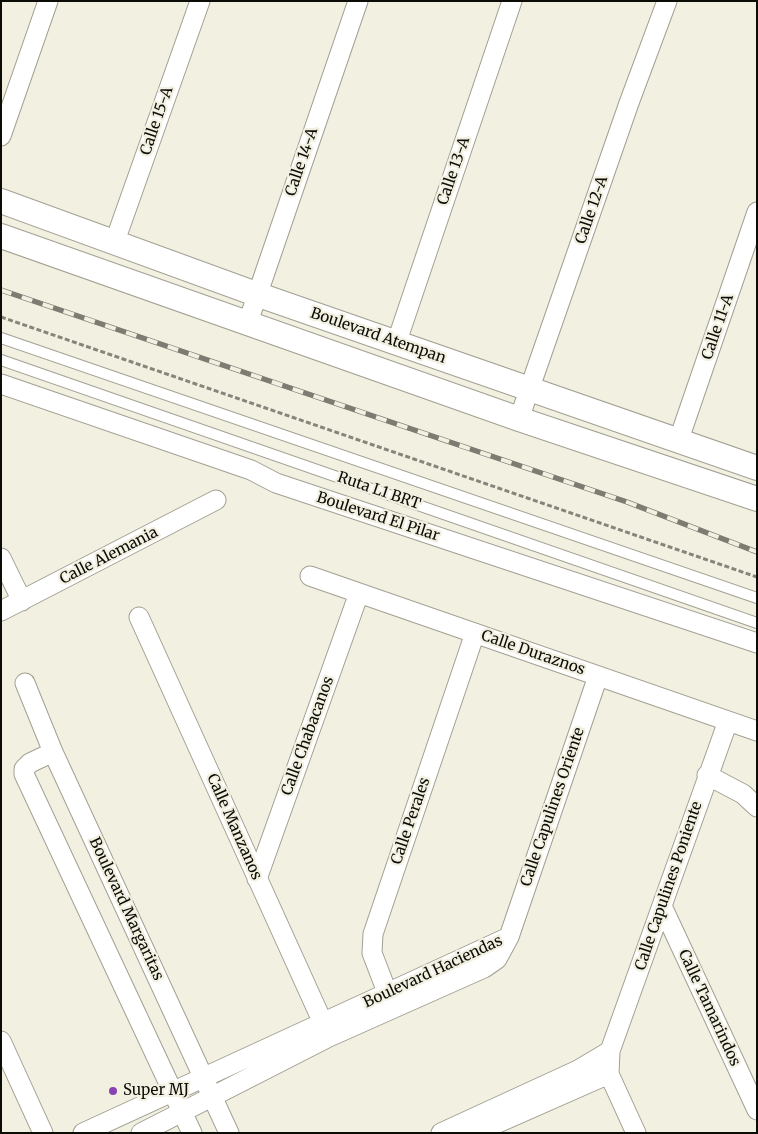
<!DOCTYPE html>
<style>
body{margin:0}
#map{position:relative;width:758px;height:1134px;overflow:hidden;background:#f2f0e1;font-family:Merriweather,serif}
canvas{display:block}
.frame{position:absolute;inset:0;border:2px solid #0c0c07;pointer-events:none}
</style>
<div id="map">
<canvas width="758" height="1134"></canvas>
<div class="frame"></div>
</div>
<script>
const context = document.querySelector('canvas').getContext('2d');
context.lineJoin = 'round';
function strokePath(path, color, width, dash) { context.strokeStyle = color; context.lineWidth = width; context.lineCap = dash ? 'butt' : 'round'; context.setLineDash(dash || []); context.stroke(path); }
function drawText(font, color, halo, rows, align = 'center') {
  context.font = font + ' Merriweather,serif'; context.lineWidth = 4.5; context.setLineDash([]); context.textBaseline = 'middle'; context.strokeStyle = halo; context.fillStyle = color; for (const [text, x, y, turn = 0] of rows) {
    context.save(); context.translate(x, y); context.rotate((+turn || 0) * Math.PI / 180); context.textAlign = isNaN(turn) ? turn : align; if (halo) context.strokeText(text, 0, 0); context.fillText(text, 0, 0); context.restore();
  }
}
const service = new Path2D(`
 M1 338 757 598
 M1 360 757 623`);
const minor = new Path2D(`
 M1 136 48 1
 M115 241 200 1
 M248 322 358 1
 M397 341 512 1
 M1 384 251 470 276 483 757 643
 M519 419 629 103 667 1
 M678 442 757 212
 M1 558 22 601
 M310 576 757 731
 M1 611 216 500
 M139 617 328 1034
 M25 683 53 752 229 1133
 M53 752 30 763 24 769V774L192 1133
 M707 775 743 794 757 807
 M257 879 359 593
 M662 906 757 1110
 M392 1005 372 953 373 934 475 633
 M1 1041 43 1133
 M83 1133 509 937
 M141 1133 329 1037 484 968 497 959 509 937 598 676
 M441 1133 578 1070 610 1051
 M475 1133 609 1074
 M636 1133 609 1074 610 1051 728 721`);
const tertiary = new Path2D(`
 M1 201 256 294 757 468
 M1 236 519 419 757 499`);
strokePath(service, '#a2a092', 12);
strokePath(minor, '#a2a092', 21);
strokePath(tertiary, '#a2a092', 26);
strokePath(new Path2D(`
 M1 317 757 577`), '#86857b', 3, [5, 2.5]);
strokePath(service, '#fff', 10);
strokePath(minor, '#fff', 19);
strokePath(tertiary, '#fff', 24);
const rail = new Path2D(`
 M1 290 627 502 757 552`);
strokePath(rail, '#7d7c72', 5.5);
strokePath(rail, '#f2f0e1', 4, [11]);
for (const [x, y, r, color] of [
 [113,1091,5,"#8941b4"]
]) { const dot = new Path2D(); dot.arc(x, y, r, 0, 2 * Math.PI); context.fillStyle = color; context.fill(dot); strokePath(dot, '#f2f0e1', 2); }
drawText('15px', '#0c0c07', '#f2f0e1', [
 ["Calle 15-A",157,121,-71],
 ["Calle 14-A",302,162,-71],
 ["Calle 13-A",454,171,-71],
 ["Calle 12-A",592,210,-71],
 ["Calle 11-A",718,327,-71],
 ["Boulevard Atempan",378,336,19],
 ["Ruta L1 BRT",379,491,19],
 ["Boulevard El Pilar",378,517,18],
 ["Calle Alemania",109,556,-27],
 ["Calle Duraznos",533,653,19],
 ["Calle Chabacanos",308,736,-70],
 ["Calle Capulines Oriente",553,807,-71],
 ["Calle Perales",411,821,-71],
 ["Calle Manzanos",234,827,66],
 ["Calle Capulines Poniente",669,886,-71],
 ["Boulevard Margaritas",126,909,65],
 ["Boulevard Haciendas",433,972,-25],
 ["Calle Tamarindos",709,1008,65]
]);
drawText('15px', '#0c0c07', '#f2f0e1', [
 ["Super MJ",123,1091]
], 'left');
</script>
